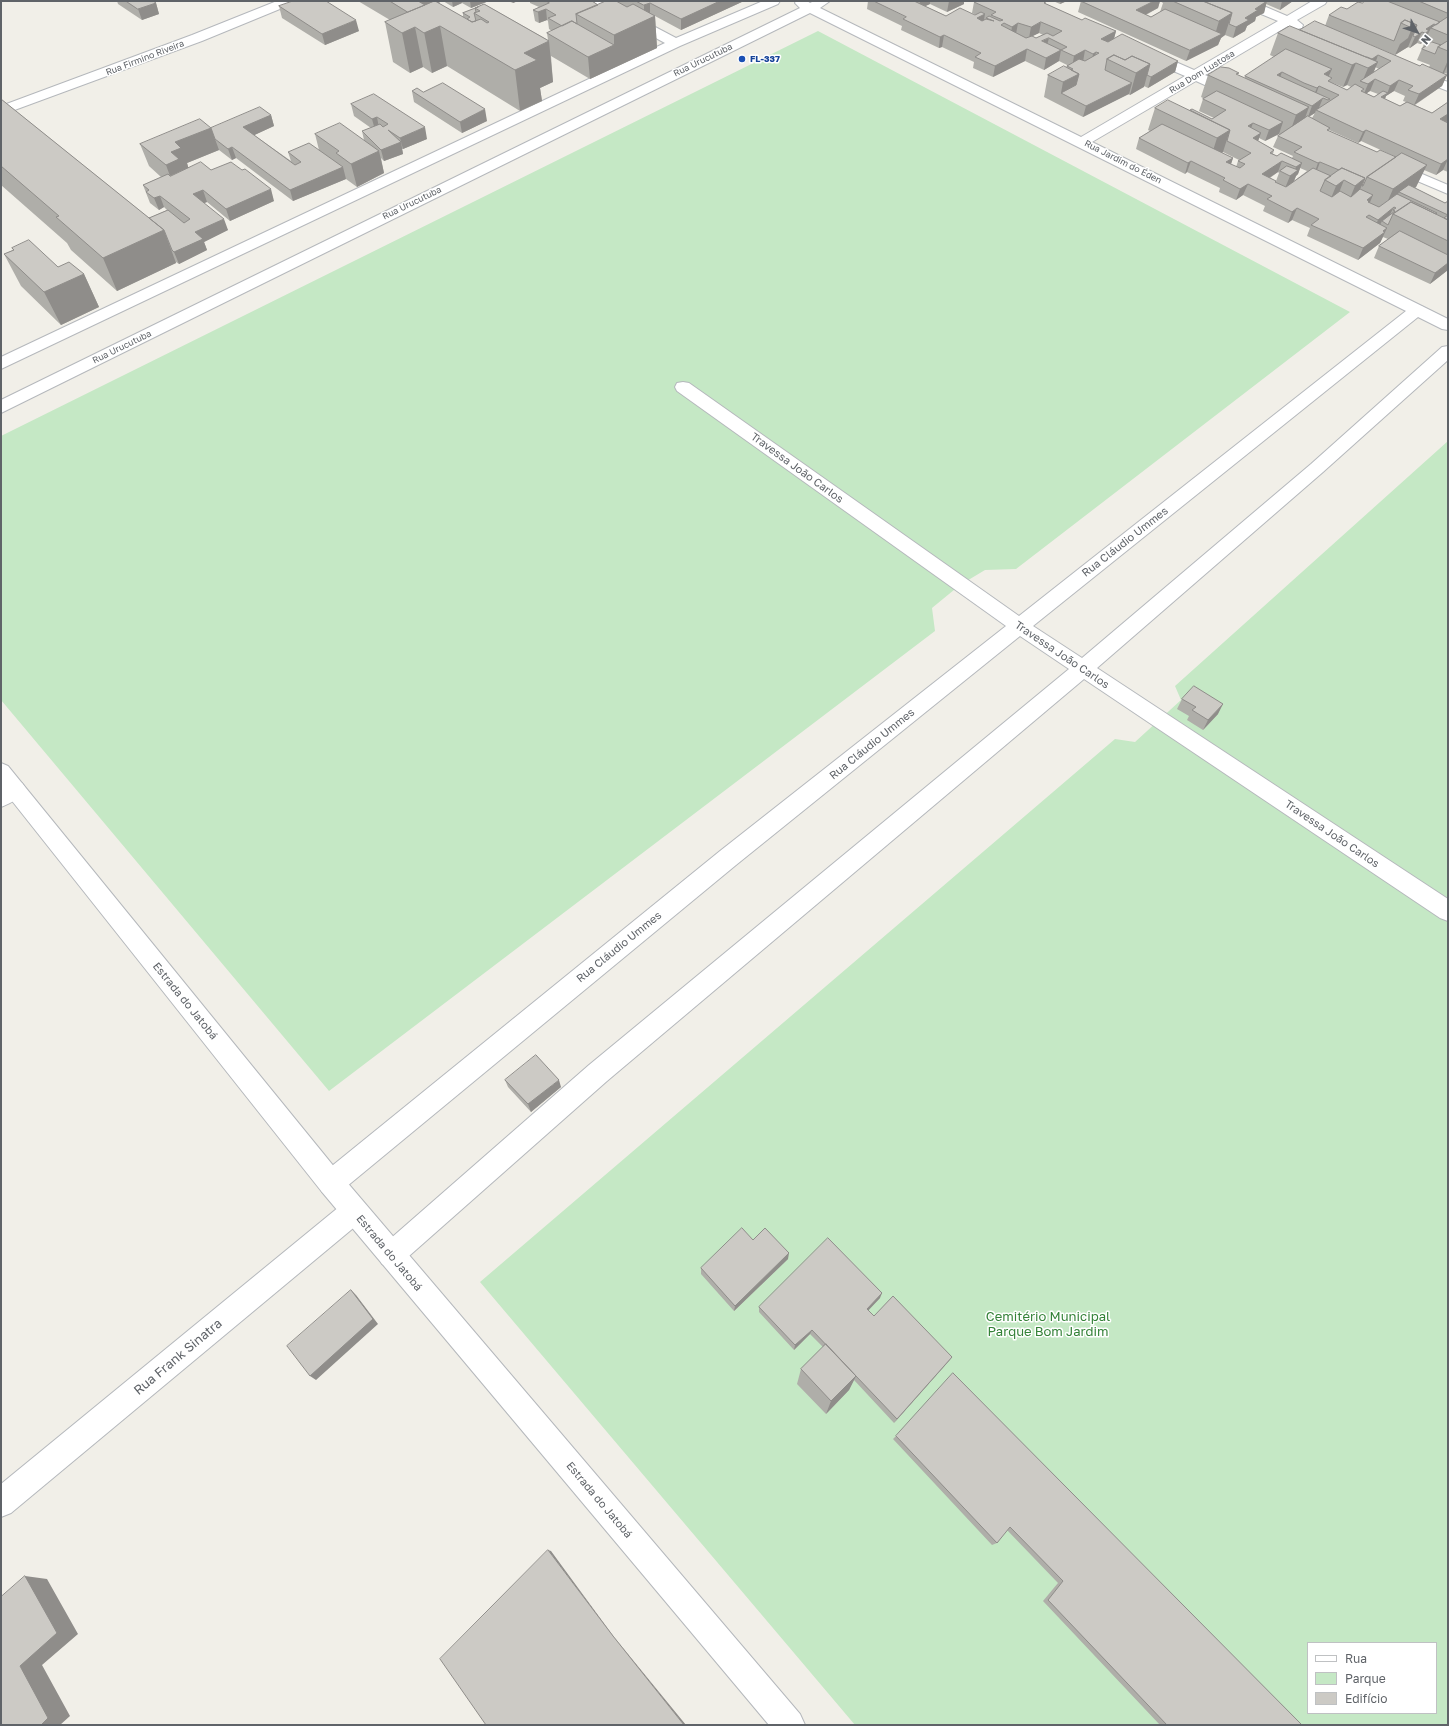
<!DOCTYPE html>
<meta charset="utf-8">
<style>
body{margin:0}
#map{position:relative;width:1449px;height:1726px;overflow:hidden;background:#f1efe8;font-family:"Golos Text",sans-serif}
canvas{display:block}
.frame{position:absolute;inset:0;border:2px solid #5f6368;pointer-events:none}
.legend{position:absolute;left:1307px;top:1642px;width:130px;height:72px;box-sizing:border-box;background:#fff;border:1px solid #bfc1c3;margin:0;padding:5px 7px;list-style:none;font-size:12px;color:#5f6368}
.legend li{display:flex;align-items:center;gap:8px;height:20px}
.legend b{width:20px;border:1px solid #bfc1c3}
.north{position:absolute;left:1397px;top:12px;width:40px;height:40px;-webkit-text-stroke:3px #fff;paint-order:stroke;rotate:130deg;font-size:11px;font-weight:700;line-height:16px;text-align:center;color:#5f6368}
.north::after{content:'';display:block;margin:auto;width:14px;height:18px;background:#5f6368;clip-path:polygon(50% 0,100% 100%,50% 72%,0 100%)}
</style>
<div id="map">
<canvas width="1449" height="1726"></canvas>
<div class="frame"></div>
<ul class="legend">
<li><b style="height:5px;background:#fff"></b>Rua</li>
<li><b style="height:11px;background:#c5e8c5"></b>Parque</li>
<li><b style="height:11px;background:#cccac5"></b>Edifício</li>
</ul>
<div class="north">N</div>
</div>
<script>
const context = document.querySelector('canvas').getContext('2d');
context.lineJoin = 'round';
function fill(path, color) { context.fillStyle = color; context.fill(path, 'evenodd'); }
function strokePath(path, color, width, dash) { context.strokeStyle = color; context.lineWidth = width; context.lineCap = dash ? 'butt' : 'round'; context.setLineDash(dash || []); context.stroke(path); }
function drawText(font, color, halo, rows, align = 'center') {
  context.font = font + ' "Golos Text",sans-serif'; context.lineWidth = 3; context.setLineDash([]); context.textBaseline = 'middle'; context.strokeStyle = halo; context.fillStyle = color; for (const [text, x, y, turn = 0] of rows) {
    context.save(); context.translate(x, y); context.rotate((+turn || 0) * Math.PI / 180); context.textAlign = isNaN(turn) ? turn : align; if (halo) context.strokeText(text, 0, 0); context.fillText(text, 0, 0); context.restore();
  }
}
fill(new Path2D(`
 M818 31 1350 312 1016 569 985 570 960 585 932 608 935 631 329 1091 1 700V436Z
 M1448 441V1725H855L480 1282 1115 739 1135 742 1181 700 1175 686ZM1308 1643H1436V1713H1308Z`), '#c5e8c5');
const service = new Path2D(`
 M1417 305 1423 307 1425 310 1423 313 1033 626 1082 658 1311 464 1442 347 1448 346V360L1323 472 1097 668 1448 899V921L1440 918 1084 679 607 1081 400 1264 391 1268 382 1264 378 1255 382 1246 589 1065 1069 669 1020 636 736 865 340 1192 331 1195 322 1192 318 1183 322 1174 720 851 1006 626 677 391 675 387 677 383 683 382 689 383 1019 616 1411 307Z`);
const minor = new Path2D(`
 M277 1H294L292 4 202 41 1 115V106L192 35Z
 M591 1H606L676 38 763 1H780L778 4 680 46 1 369V357L665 43 593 4Z
 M796 1H807L810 3 814 1H830L820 8 1081 137 1185 76 1143 58 1141 55 1143 52H1153L1194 70 1278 21 1237 4 1235 1H1252L1287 16 1312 1H1327L1325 4 1297 20 1303 25 1302 28 1297 29 1288 26 1205 75 1239 90 1241 93 1239 96H1229L1196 81 1092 142 1448 319V330L1442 329 810 13 1 413V400L800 8 795 3Z
 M1414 69 1448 82V91L1409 76 1407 73 1409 70Z
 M1394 162 1448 185V194L1389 169 1387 166 1389 163Z
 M15 780 22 783 26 789C21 798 11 803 1 807V787Z
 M354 1198 363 1202 367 1211 363 1220 11 1513 1 1517V1484L345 1202Z`);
const tertiary = new Path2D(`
 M1 763 8 766 340 1174 800 1714 805 1725H769L322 1192 1 787Z`);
strokePath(service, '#b5b8bc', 2);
strokePath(minor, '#b5b8bc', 2);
strokePath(tertiary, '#b5b8bc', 2);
fill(service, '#fff');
fill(minor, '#fff');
fill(tertiary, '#fff');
fill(new Path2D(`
 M117 1H153L156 3 159 14 142 20 118 4Z
 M358 1H439L440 4 463 17V13L484 4 548 40 547 33 552 31 549 29 548 21 547 20 539 23 535 21 533 10 539 7 530 3V1H592L598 5 606 1H744L681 30 655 16 657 48 590 79 551 56 553 82 540 88 542 101 520 111 447 66 432 73 423 67 410 73 393 62 385 22 390 20Z
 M443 1H489L471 8 462 3 453 7Z
 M508 1H518L513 3Z
 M868 1H964V4L947 12 930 4 925 6 946 16 975 15H976L972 13 974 2 1046 1V4L1082 20 1116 31 1114 39 1178 61 1175 72 1148 88 1144 86 1130 95 1128 94 1083 117 1044 97 1048 75 1066 68 1067 65 1059 61 1044 70 1025 61 993 77 973 68 974 62 942 47 939 48 901 30 902 26 867 9ZM1039 33 1043 35 1036 38 1032 36Z
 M1053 1H1067L1060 4Z
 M1081 1H1293L1280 10 1266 4 1264 13 1256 17 1255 21 1247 26 1245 31 1233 38 1225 35 1221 38 1218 45 1186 61 1078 12ZM1160 1 1163 3 1160 12 1151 17 1146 15 1158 8Z
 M1365 1H1448V74L1444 73H1443L1447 75 1442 86 1415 105 1432 113 1448 102V172L1443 170 1436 175 1424 170 1416 187 1415 188 1445 203 1448 201V270L1430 284 1374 258 1379 246 1388 239 1383 237 1380 243 1358 260 1307 236 1310 228 1292 220 1288 223 1263 211 1265 206 1243 195 1236 200 1219 192 1220 188 1187 172 1185 174 1136 149 1139 138 1150 131 1148 130 1155 108 1190 110 1212 119 1214 118 1199 111 1203 99H1205L1201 97 1208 75H1238L1245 78V76L1274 57 1270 55 1278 33 1325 26 1329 15 1347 9 1362 3ZM1333 29 1395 55 1403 50 1408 47 1410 48 1417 43 1420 44 1424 42 1427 37 1417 60 1430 65 1429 67 1420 66ZM1375 67 1379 69 1373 73ZM1330 82 1343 87 1347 85 1351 87 1347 90ZM1370 91 1378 94 1374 97 1366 93ZM1394 91 1405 96 1403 101 1406 102 1400 106 1385 99 1386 96ZM1315 113 1312 118 1309 117ZM1329 130 1358 143 1361 141 1396 157 1377 152 1329 131ZM1279 134H1280L1278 136 1273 147 1293 156 1292 158 1277 156 1273 154 1274 150 1258 141 1259 138 1265 141ZM1223 152 1239 160 1238 161 1236 167 1231 164 1233 158 1222 153ZM1300 168 1307 171 1294 181 1296 176 1298 174ZM1278 172 1279 173 1276 181 1270 178Z
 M279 6 359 31 325 45 282 18Z
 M412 91 423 92 487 121 462 133 414 102Z
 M1 99 149 218 167 210 164 207 159 210 150 203 143 185 161 177 149 166 140 144 211 128 271 115 274 126 254 135 291 161 288 152 319 150 315 134 364 140 362 131 371 128 354 116 351 104 427 139 403 149H402L403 154 384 161 381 158 384 173 357 187 346 179 293 201 236 158 232 160 219 150 187 163 188 167 211 170 274 201 230 221 207 202 204 203 228 230 204 242 207 250 179 264 176 262V263L117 291 71 250 67 243 1 185Z
 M12 248 58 267 84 274 99 307 61 325 21 286 4 254 13 250Z
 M1182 699 1218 714 1203 730 1187 720 1189 716 1177 709Z
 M505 1080 561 1087 531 1112 508 1087Z
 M753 1240 788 1259 734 1311 701 1274V1268Z
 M880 1298 868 1310 874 1316 952 1357 894 1423 854 1380 849 1390 826 1414 797 1384 801 1369 823 1347 810 1334 794 1350 759 1312V1307Z
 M896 1436 1302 1725H1160L1043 1601 1058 1583 1007 1530 997 1543 992 1545 893 1439Z`), '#afaea9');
fill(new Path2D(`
 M418 1H439L442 15 440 26 447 66 432 73Z
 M452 1H461L462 3 453 7Z
 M470 1H489L471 8Z
 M512 1H518L513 3Z
 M720 1H744L681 30V19Z
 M920 1H930V4L919 9Z
 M949 1H964V4L947 12Z
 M1061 1H1067L1060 4Z
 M1154 1H1160L1158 8 1133 21 1136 10Z
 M1267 1 1264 13 1256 17 1255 21 1247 26 1245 31 1233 38 1236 27 1255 9Z
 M1282 1H1293L1280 10Z
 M156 3 159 14 142 20 138 9Z
 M650 3V14L644 16V5Z
 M546 9 547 20 539 23 538 12Z
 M1232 13 1225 35 1221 38 1218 45 1186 61 1190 50 1214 38 1219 21Z
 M985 14 983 25 977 18Z
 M655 16 657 48 590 79 588 57 614 45V35Z
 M356 20 359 31 325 45 322 34Z
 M1041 22 1039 33 1029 38 1031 27Z
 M1018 23 1016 34 1010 38 1012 27Z
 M1434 24 1432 29 1431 28 1424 42 1420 44 1425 33 1426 29Z
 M1417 25 1408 47 1403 50 1395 55 1400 44 1408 38 1412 28Z
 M415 27 423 67 410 73 402 33Z
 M1116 31 1113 42 1098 50 1101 39Z
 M1422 32 1417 43 1410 48 1415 37Z
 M944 35 942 47 939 48 940 37Z
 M1049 38 1046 49 1042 41Z
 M549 41 553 82 540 88 542 101 520 111 515 70 524 53Z
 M1027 49 1025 61 993 77 995 66Z
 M1061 50 1059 61 1044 70 1046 58Z
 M1085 50 1083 62 1072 68 1074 56Z
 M1096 52 1094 63 1091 65 1093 54Z
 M1378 55 1375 64 1378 62 1369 83 1375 79 1370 91 1363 96 1368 84 1362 82 1368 68 1372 59Z
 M1448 60V64L1444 73 1442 74Z
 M1178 61 1175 72 1148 88 1151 77Z
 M1356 63 1347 85 1343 87 1352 65Z
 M1150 64 1144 87 1130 95 1136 73Z
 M1332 69 1327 80 1324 74Z
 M1282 72 1278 83 1277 75Z
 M1079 74 1074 96 1061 93 1063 82Z
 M1447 75 1442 86 1414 105 1419 94Z
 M1399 80 1394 91 1386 96 1383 104 1381 97 1387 94 1390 86Z
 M1132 83 1129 94 1083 117 1086 106Z
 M1319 86 1315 97 1312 99 1317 88Z
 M1323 98 1318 110H1316L1315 113 1308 117 1312 106Z
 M1309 107 1301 129 1288 138 1296 115Z
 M485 109 487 121 462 133 460 122Z
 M1448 114V119L1446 123 1440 119Z
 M271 115 274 126 246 139 243 127Z
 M377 117 379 128 375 130 372 119Z
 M1283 122 1279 134 1265 141 1269 130Z
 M1253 123 1249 134 1248 126Z
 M425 127 427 139 403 149 400 138Z
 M211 128 219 150 187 163 189 170 174 187 166 165 175 142Z
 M1230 130 1223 152 1210 160 1217 138Z
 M1366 130 1361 141 1358 143 1363 132Z
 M1261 133 1257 144 1253 138Z
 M401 142 403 154 384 161 381 150Z
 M232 147 236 158 232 160 228 149Z
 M379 151 384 173 357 187 351 164Z
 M1233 158 1229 170 1226 162Z
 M1448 159 1443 170 1436 175 1441 164Z
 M1191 161 1187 172 1185 174 1188 163Z
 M1282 161 1278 172 1258 185 1262 174Z
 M1320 162 1316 173 1314 174 1318 163Z
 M1302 163 1298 174 1296 176 1289 193 1281 198 1290 176 1294 173 1296 167Z
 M1427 165 1416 187 1406 195 1399 192 1394 203 1383 212 1393 189Z
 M343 167 346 179 293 201 290 190Z
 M1365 178 1355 201 1346 208 1355 186Z
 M1344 180 1335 203 1327 208 1336 186Z
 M1248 184 1243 195 1236 200 1240 189Z
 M271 189 274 201 230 221 226 209Z
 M203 190 207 202 197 206 193 194Z
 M1373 195 1368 207 1367 200Z
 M160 196 164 207 159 210 154 198Z
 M1394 207 1388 218 1382 221 1380 225 1373 231 1378 220Z
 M1297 208 1292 220 1288 223 1292 212Z
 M224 219 228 230 204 242 207 250 179 264 174 252 195 232Z
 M1387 228 1380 243 1358 260 1363 248Z
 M164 230 176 263 117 291 103 258Z
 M1448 263V270L1430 284 1435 273Z
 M84 274 99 307 61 325 44 292Z
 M1223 704 1218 714 1203 730 1208 720Z
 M559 1080 561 1087 531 1112 528 1104Z
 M789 1253 788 1259 734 1311 735 1306Z
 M351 1290 356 1295 378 1324 316 1380 310 1376Z
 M882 1293 880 1298 865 1314 867 1309Z
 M812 1330 810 1334 794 1350 795 1345Z
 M952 1357 949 1361 894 1423 897 1419Z
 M856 1376 849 1390 826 1414 831 1401Z
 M548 1550 551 1551 614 1637 686 1725H684L613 1636Z
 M25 1576 47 1579 78 1634 42 1665 70 1716 60 1725H41L20 1666Z`), '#8f8d8a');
const building = new Path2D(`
 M126 1H153L156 3 138 9Z
 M293 1H326L356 20 322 34 279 6Z
 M390 1H418L425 5 408 12Z
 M435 1 472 22 481 19 487 23 489 22 474 13 480 11 475 8 484 4 549 41 524 53 537 60 515 70 440 26 424 33 415 27 402 33 385 22Z
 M546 1H592L598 5 576 14 577 24 572 21 562 26 548 18 556 15 546 9 538 12 533 10 549 3Z
 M606 1H616L627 7 633 4 655 16 614 35 576 14Z
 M636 1H720L681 19 650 3 644 5Z
 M874 1H914L946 16 960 8 975 15 981 12 985 14 977 18 982 21 986 19 994 21 986 18 989 16 1000 21 1003 20 991 15 996 12 974 2 975 1H1046L1044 3 1082 20 1085 18 1116 31 1101 39 1108 42 1122 34 1178 61 1151 77 1147 75 1150 64 1132 56 1125 60 1114 55 1107 59 1105 70 1132 83 1086 106 1061 93 1076 85 1079 74 1071 70 1073 69 1067 66 1079 59 1085 61 1099 53 1096 52 1093 54 1085 50 1074 56 1061 50 1046 58 1027 49 995 66 975 57 981 53 944 35 940 37 903 19 906 17ZM1041 22 1062 31 1053 36 1047 33 1036 38 1032 36 1026 38 1001 25 1004 23 1012 27 1018 23 1031 27ZM1049 38 1067 47 1061 50 1042 41Z
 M1081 1H1154L1136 10 1151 17 1165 9 1222 34 1190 50Z
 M1173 1H1203L1232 13 1219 21Z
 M1203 1H1267L1255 9 1258 10 1245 18 1249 20 1236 27 1229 24 1232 13Z
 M1365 1H1387L1440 22 1436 25 1434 24 1426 29 1429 31 1425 33 1422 32 1415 37 1413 36 1417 25 1405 20 1401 23 1394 41 1329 15 1341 7 1347 9 1358 2 1362 3Z
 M1419 1H1448V13Z
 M478 7 475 8 476 12 474 13 476 21 472 22 467 19 470 17 463 13Z
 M1448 17V35L1431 28Z
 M1405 20 1417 25 1412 28 1401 23Z
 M572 21 614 45 588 57 547 33Z
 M1315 21 1420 66 1422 64 1447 75 1419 94 1408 90 1413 86 1399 80 1390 86 1375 79 1368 84 1360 81 1391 61 1378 55 1372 59 1367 57H1366L1300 30Z
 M1290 26 1378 62 1368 68 1356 63 1352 65 1278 33Z
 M1448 41V51L1438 47Z
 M1432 42 1441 45 1438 47 1435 54 1422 49Z
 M1286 49 1332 69 1324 74 1332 78 1328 81 1347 90 1355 84 1364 89 1361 91 1374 97 1383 91 1388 93 1381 97 1400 106 1407 102 1432 113 1448 102V114L1440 119 1448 123V159L1441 164 1366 130 1363 132 1316 110 1339 95 1319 86 1317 88 1304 83 1282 72 1277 75 1330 99 1328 100 1323 98 1312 106 1245 76Z
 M1114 55 1125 60 1132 56 1150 64 1136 73 1107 59Z
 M1064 66 1079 74 1063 82 1048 75Z
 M1221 67 1229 68 1239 73 1236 74 1309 107 1296 115 1208 75Z
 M443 83 485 109 460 122 412 91 417 88 423 92Z
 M1217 91 1283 122 1269 130 1253 123 1248 126 1261 133 1253 138 1274 150 1270 153 1277 156 1281 153 1302 163 1296 167 1282 161 1262 174 1276 181 1275 182 1286 187 1313 168 1331 176 1325 180 1320 191 1332 197 1340 191 1351 197 1360 189 1373 195 1367 200 1369 201 1368 202 1379 207 1397 194 1437 213 1436 214 1411 202 1393 214 1388 225 1382 221 1395 211 1393 210 1396 208 1394 207 1378 220 1369 215 1366 217 1387 228 1383 231 1385 232 1363 248 1311 225 1319 219 1297 208 1292 212 1267 199 1272 196 1248 184 1240 189 1223 180 1225 178 1191 161 1188 163 1139 138 1162 124 1233 158 1226 162 1240 168 1245 164 1238 161 1251 153 1227 141 1230 130 1190 110 1192 109 1212 119 1226 110 1203 99Z
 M374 94 425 127 400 138 388 130 401 142 381 150 362 131 380 124 383 127 388 124 377 117 372 119 351 104Z
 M1 99 164 230 103 258 56 217 59 216 1 166Z
 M1168 100 1230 130 1217 138 1155 108Z
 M260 107 271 115 243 127 295 165 301 162 288 152 309 143 343 167 290 190 232 147 228 149 215 139 211 128Z
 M1308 116 1330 128 1327 130 1377 152 1380 150 1396 157 1367 177 1363 186H1362L1365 178 1342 168 1339 170 1320 162 1318 163 1294 152 1302 147 1278 136Z
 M200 119 211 128 175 142 181 148 171 152 179 159 166 165 140 144Z
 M340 123 379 151 351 164 336 153 339 151 315 134Z
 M1402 153 1427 165 1393 189 1367 177Z
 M201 162 211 170 231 162 242 170 245 169 271 189 226 209 203 190 193 194 224 219 195 232 203 239 174 252 172 250 164 230 149 218 168 210 184 223 190 219 160 196 154 198 146 192 149 190 143 185 168 174 170 176Z
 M1287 166 1298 170 1290 176 1280 171Z
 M1342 168 1365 178 1355 186 1344 180 1336 186 1325 180Z
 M1409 185 1445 203 1448 201V220L1444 218 1448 215 1399 192Z
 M1411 202 1448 220V241L1393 214Z
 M1400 231 1448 255V263L1435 273 1379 246Z
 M29 240 58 267 69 262 84 274 44 292 4 254 14 250 12 248Z
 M1194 686 1223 704 1208 720 1192 710 1196 707 1182 699Z
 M536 1055 559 1080 528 1104 505 1080Z
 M742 1228 753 1240 765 1228 789 1253 735 1306 701 1268Z
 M828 1238 882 1293 867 1309 874 1316 893 1296 952 1357 897 1419 856 1376 812 1330 795 1345 759 1307Z
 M351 1290 373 1319 310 1376 287 1346Z
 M826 1344 856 1376 831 1401 801 1369Z
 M953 1373 1302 1725H1167L1048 1600 1063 1581 1010 1527 997 1543 896 1436Z
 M548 1550 613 1636 684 1725H486L440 1659Z
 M25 1576 57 1633 20 1666 48 1718 41 1725H1V1597Z`);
fill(building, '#cccac5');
strokePath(building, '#8f8d8a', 1);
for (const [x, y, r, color] of [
 [742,59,4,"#1a4fb4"]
]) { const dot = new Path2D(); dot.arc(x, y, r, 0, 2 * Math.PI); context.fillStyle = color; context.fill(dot); strokePath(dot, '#fff', 1.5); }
drawText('9px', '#5f6368', '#fff', [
 ["Rua Firmino Riveira",145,58,-21],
 ["Rua Urucutuba",703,60,-26],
 ["Rua Dom Lustosa",1202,72,-31],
 ["Rua Jardim do Éden",1123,162,27],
 ["Rua Urucutuba",412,203,-26],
 ["Rua Urucutuba",122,347,-26]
]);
drawText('bold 9px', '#164399', '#fff', [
 ["FL-337",750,59]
], 'left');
drawText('11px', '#5f6368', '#fff', [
 ["Travessa João Carlos",797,468,36],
 ["Rua Cláudio Ummes",1125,542,-38],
 ["Travessa João Carlos",1062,655,34],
 ["Rua Cláudio Ummes",872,744,-39],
 ["Travessa João Carlos",1332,834,34],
 ["Rua Cláudio Ummes",619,947,-39],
 ["Estrada do Jatobá",185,1001,51],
 ["Estrada do Jatobá",389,1253,50],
 ["Estrada do Jatobá",599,1500,50]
]);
drawText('13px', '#348238', '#fff', [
 ["Cemitério Municipal",1048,1317],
 ["Parque Bom Jardim",1048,1332]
]);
drawText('13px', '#5f6368', '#fff', [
 ["Rua Frank Sinatra",178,1357,-40]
]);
</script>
